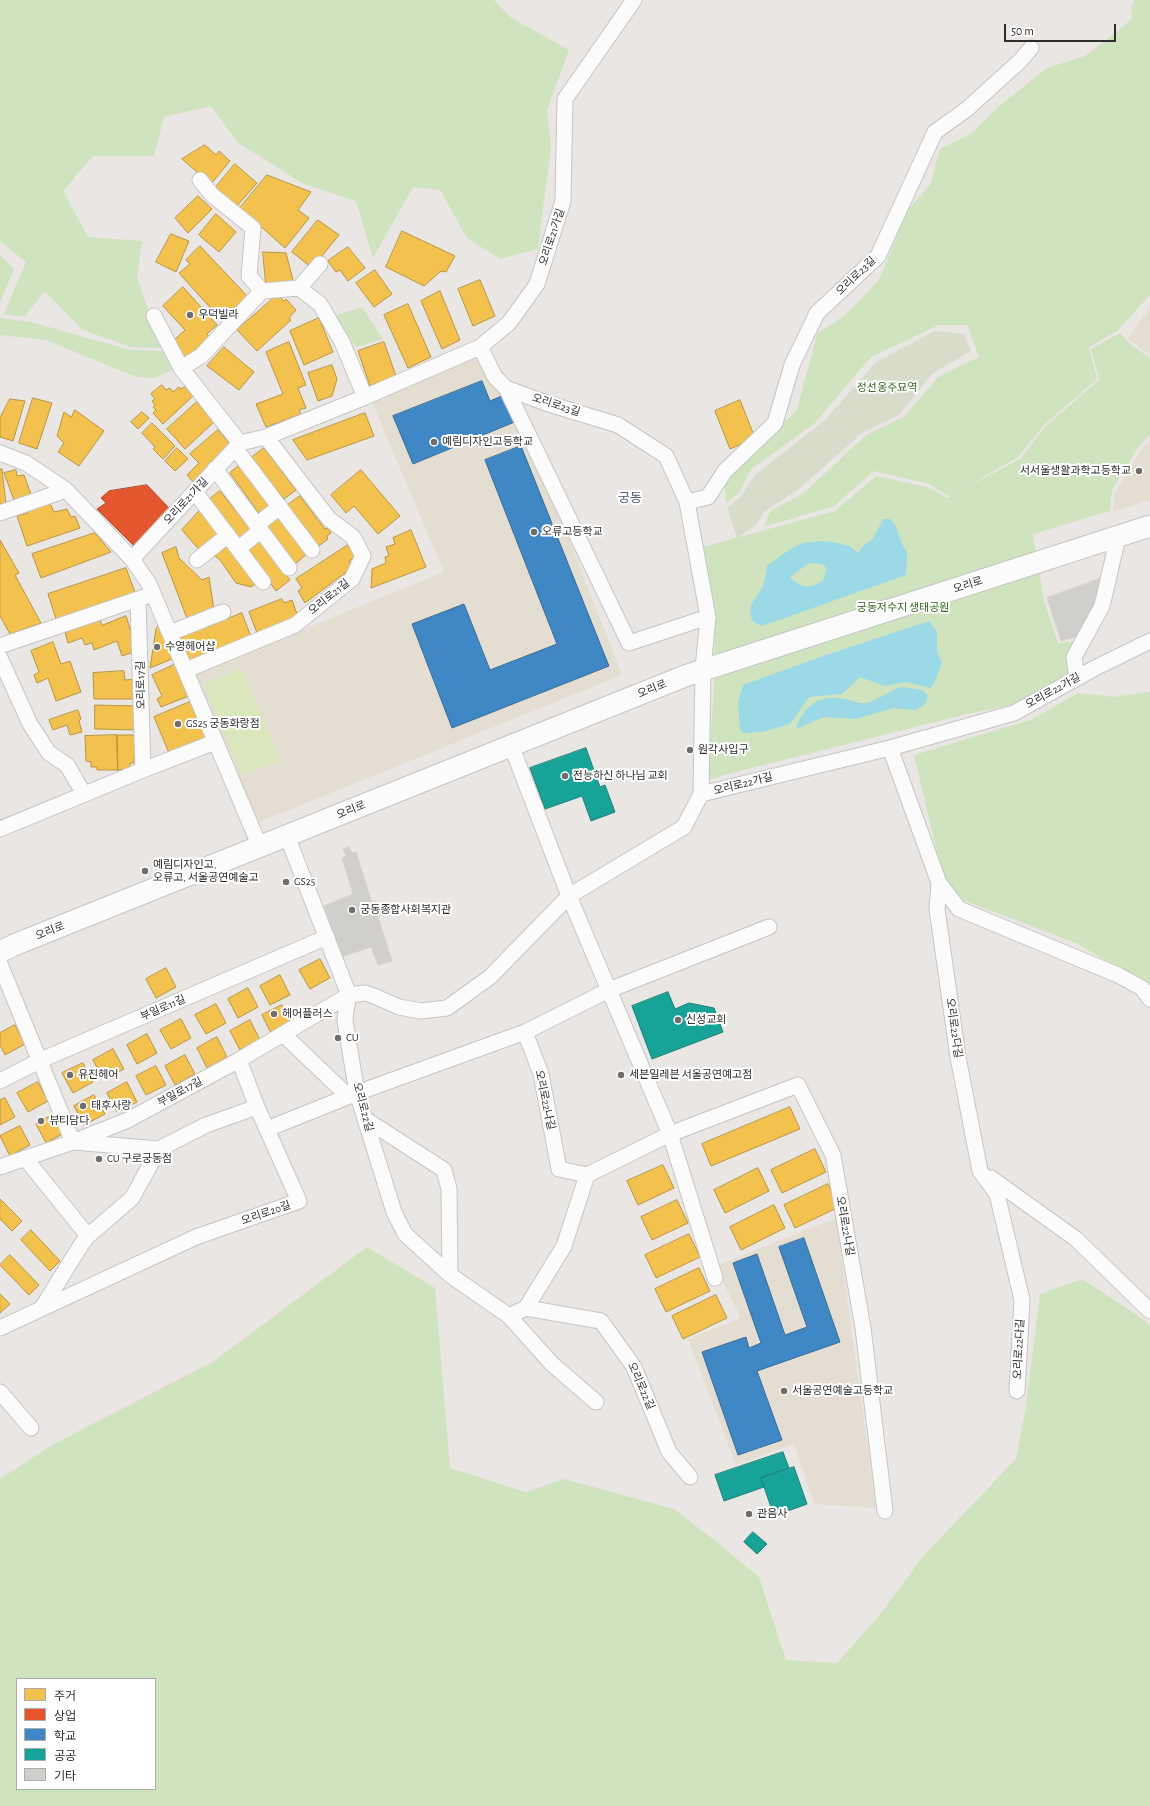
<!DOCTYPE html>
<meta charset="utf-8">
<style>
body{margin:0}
#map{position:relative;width:1150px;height:1806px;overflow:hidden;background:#eae6e3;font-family:"Alegreya Sans","Noto Sans KR",sans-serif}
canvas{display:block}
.legend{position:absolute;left:16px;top:1678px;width:140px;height:112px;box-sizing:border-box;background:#fff;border:1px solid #ababab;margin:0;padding:5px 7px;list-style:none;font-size:12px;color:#2d2d2d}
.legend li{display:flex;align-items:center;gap:8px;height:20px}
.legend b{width:20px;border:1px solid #ababab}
.scale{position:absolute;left:1004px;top:24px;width:112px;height:18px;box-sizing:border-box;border:2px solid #2d2d2d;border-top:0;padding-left:5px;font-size:12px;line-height:14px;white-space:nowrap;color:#2d2d2d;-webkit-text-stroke:3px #fff;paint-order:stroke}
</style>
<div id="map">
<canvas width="1150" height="1806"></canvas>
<ul class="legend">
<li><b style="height:11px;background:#f2c14e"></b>주거</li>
<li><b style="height:11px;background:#e4572e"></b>상업</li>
<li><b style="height:11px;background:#3f88c5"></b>학교</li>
<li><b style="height:11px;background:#17a398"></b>공공</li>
<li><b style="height:11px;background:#d1cfcc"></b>기타</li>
</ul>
<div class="scale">50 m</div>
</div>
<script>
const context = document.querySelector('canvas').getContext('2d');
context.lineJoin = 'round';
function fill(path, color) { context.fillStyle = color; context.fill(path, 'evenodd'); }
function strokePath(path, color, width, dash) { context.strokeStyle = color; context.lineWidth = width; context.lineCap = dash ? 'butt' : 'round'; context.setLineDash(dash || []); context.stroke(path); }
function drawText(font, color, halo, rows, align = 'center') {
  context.font = font + ' "Alegreya Sans","Noto Sans KR",sans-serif'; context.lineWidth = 4; context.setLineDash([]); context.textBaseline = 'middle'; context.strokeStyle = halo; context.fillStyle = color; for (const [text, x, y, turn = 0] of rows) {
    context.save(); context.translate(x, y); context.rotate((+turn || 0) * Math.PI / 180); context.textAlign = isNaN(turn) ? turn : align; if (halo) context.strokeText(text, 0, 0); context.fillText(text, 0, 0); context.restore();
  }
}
fill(new Path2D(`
 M1150 307V355L1128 339Z
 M480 347 528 434 622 675 252 825 189 676 444 572 369 395Z
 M1150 441V500L1113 512 1115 493 1141 450Z
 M836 1218 876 1508 814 1504 794 1444 736 1465 688 1339 741 1318 715 1266Z`), '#e4ddd2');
fill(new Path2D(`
 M0 0H494L510 17 569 50 547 110 551 147 538 249 500 259 467 238 440 190 413 187 373 258 356 201 304 184 238 143 211 106 164 117 154 156H93L63 191 88 237 142 241 137 278 162 348 131 347 83 330 45 291 24 317 4 314 26 262 0 241Z
 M1134 0H1150V295L1117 331 1089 347 1097 379 1044 425 1018 457 961 490 1020 459 1046 426 1099 380 1091 349 1120 333 1130 344 1150 358V435L1139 446 1112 490 1110 511 1033 534 1044 601 1058 643 1077 641 1072 678 1021 703 963 715 724 775 707 781 714 689 715 611 699 548 835 511 876 476 928 487 947 498 950 497 929 484 874 471 834 506 764 527 770 511 804 493 866 435 905 416 938 377 979 357 967 325H939L871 357 814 424 751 469 739 493 726 503 725 481 797 410 817 334 845 315 879 280 907 211 930 185 940 149 972 133 1003 103 1047 68 1085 56 1132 19 1131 11Z
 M0 255 14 269 0 303Z
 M362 307 383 339 356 347 334 316Z
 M0 318 31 322 130 350 163 351 175 369 154 378 136 377 46 340 0 335Z
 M1150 692V987L1076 943 947 894 914 755 1033 719 1078 693 1114 697Z
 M367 1247 435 1288 450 1468 526 1492 564 1479 674 1509 718 1543 759 1577 786 1660 837 1663 878 1617 924 1555 1016 1459 1026 1406 1040 1294 1082 1279 1146 1321 1150 1326V1806H0V1479L52 1445 214 1361ZM17 1679H155V1789H17Z`), '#d0e3bf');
fill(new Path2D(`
 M935 331 964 334 971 351 932 374 899 415 862 433 799 489 764 512 756 525 737 538 727 508 740 497 755 475 824 421 876 362Z`), '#d8ddcb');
fill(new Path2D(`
 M241 668 280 760 242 775 203 684Z`), '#dae6bc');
fill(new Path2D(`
 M883 519H890C900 528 898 541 907 552L906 575 762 626 753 622C746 604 754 602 762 588 765 582 766 573 767 566 776 560 786 551 796 546 811 538 848 540 858 553L863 546 873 539ZM809 563 821 564 827 568 823 580C810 589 801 589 790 577Z
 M929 621 937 632V652L942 663 934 684 930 688 906 682 885 686 860 677 842 694 809 697 790 724 762 732 742 733 740 730 738 702 743 685 826 655Z
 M900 687 923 690 928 696 925 704 916 710 893 708 856 719 824 717 796 729C804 705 820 694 845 699 851 700 861 704 866 703 876 701 891 691 900 687Z`), '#9cd9e6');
const homes = new Path2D(`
 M205 145 216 155 219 151 230 161 211 184 182 159Z
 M235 164 257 183 237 206 215 188Z
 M267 175 311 192 298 210 309 218 285 248 240 208Z
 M198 196 212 209 188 233 175 218Z
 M216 214 236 232 219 252 199 235Z
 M318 220 339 235 312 268 292 252Z
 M402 231 455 256 446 272 441 271 424 286 386 267Z
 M171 234 189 241 176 272 156 262Z
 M200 246 250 299 225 324 179 273 190 264 186 260Z
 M348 247 365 268 348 281 340 270 336 272 328 261Z
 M263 252 286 253 294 284 266 283Z
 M375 270 392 294 374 307 356 283Z
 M480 280 495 316 473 326 458 289Z
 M183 287 217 325 207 334 211 339 187 360 172 342 185 330 163 306Z
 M440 291 460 340 442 349 421 301Z
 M277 295 284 301 286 299 296 310 289 318 291 320 257 351 237 330Z
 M408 304 431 357 408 368 384 315Z
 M319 318 333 352 304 365 290 331Z
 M289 342 306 385 298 388 306 408 299 410 301 414 266 427 256 404 283 394 266 352Z
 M384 342 396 376 370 386 358 351Z
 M224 347 254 372 239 390 207 366Z
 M332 365 337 379 332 396 318 401 308 373Z
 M162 385 166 390 170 388 173 392 179 387 181 389 185 386 193 396 163 424 153 413 156 410 153 407 155 405 152 401 155 399 151 394Z
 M33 398 52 403 37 449 19 443Z
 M10 399 25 401 13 441 0 437V418Z
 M740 400 755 438 730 449 715 411Z
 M197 402 214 422 185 449 167 429Z
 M75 410 104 431 79 466 58 452 64 443 57 436 64 412 71 417Z
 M142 412 149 418 138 429 131 422Z
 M365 413 374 436 307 460 293 440Z
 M152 423 175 446 163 459 153 449 155 447 142 433Z
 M218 430 230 444 196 485 187 475 199 463 190 454Z
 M177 448 188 459 175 471 165 461Z
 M264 448 296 490 284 499 251 458Z
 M242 463 275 506 261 516 230 473Z
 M0 469H2L6 504H0Z
 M16 470 17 476 24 475 31 494 14 500 4 473Z
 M361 470 400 516 378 534 354 506 346 513 331 495Z
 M220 491 252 531 238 543 206 502Z
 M300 496 325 529 327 528 331 533 327 536 328 539 316 548 285 507Z
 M49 501 54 512 67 509 71 517 75 516 80 528 27 546 17 516 28 513 27 508Z
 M202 508 223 535 202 553 182 530Z
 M279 512 309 552 294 565 264 524Z
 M411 530 426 567 371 588 372 569 386 563 385 557 389 556 386 547 395 544 393 538Z
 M95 533 111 552 41 578 32 554Z
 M258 538 290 580 276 591 244 548Z
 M0 540 19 573 15 575 41 623 10 634 0 616Z
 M228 542 259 581 251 587 236 583 220 560 212 554Z
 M348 545 356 557 349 561 353 567 305 603 298 591 302 588 296 579Z
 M176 547 179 558 202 580 209 577 214 610 188 621 162 553Z
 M126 568 136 595 57 622 48 594Z
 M282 599 284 603 292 600 298 617 257 633 249 612Z
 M242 613 251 637 189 662 178 634 207 622 209 626Z
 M126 616 137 651 122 656 117 641 94 650 92 643 85 645 82 638 68 643 65 632 100 620 102 625Z
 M158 626H160L174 658 150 668 156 629Z
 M53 642 61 664 70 661 81 692 56 701 48 678 37 683 34 675 39 672 31 651Z
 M176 664 189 696 161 707 157 699 162 696 152 675Z
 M124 671 125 680 136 679 137 699H94L93 673Z
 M192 701 207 738 169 753 154 717Z
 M95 705 137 706V730L95 729Z
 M78 710 81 719 79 721 82 732 70 735 67 725 53 730 49 720Z
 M117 735H137L138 759H134V763H130V769L118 770Z
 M117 735 118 770H97V767H91V762L86 761 85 736Z
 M320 959 330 978 310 989 299 970Z
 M166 968 176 987 156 998 146 979Z
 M280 975 290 995 270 1005 260 986Z
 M248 988 258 1007 238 1018 228 999Z
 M216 1004 226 1023 206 1034 195 1015Z
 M282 1005 293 1024 272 1035 262 1015Z
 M181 1019 191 1038 171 1049 160 1030Z
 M250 1020 260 1040 240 1050 230 1031Z
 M15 1025 25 1044 5 1055 0 1045V1033Z
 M147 1034 157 1053 137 1064 127 1045Z
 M217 1037 227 1057 207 1068 197 1048Z
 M113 1049 124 1069 103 1079 93 1060Z
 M185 1055 195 1074 175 1085 165 1066Z
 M83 1063 93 1082 73 1093 62 1073Z
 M156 1066 166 1085 146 1095 136 1076Z
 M38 1082 48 1101 28 1112 17 1093Z
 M127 1082 137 1102 117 1112 107 1093Z
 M94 1095 105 1114 84 1125 74 1106Z
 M5 1098 15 1117 0 1125V1100Z
 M790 1107 800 1129 711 1166 702 1144Z
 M56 1113 66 1132 46 1143 36 1124Z
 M20 1126 30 1145 10 1156 0 1136Z
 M815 1149 826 1172 782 1193 771 1170Z
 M663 1165 674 1188 638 1205 627 1181Z
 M758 1168 769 1191 725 1213 714 1190Z
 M828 1184 839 1207 795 1228 784 1205Z
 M0 1199 22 1221 12 1231 0 1219Z
 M677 1200 688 1223 652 1240 641 1217Z
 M774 1205 785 1228 741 1250 730 1227Z
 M31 1230 60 1261 50 1271 21 1240Z
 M689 1234 700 1257 656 1278 645 1255Z
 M10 1255 39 1285 29 1295 0 1265Z
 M699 1268 710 1291 666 1312 655 1289Z
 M0 1294 10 1304 0 1313Z
 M716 1295 727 1318 683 1339 672 1316Z`);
fill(homes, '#f2c14e');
strokePath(homes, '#b79544', 1);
const shops = new Path2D(`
 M147 485 169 508 135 547 97 509 106 503 101 498 109 491Z`);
fill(shops, '#e4572e');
strokePath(shops, '#ad4a2e', 1);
const schools = new Path2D(`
 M482 381 490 401 506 394 517 421 413 464 393 416Z
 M521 446 609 666 452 728 412 624 464 604 490 670 557 644 485 460Z
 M804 1238 840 1342 757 1371 782 1440 738 1455 702 1352 746 1337 749 1348 761 1343 733 1263 757 1254 785 1335 807 1327 779 1247Z`);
fill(schools, '#3f88c5');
strokePath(schools, '#3a6d97', 1);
const public = new Path2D(`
 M586 748 600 787 605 785 615 812 591 821 582 796 545 809 530 768Z
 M668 992 675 1009 689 1003 714 1008 723 1032 652 1059 632 1006Z
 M783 1452 789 1468 761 1478 764 1487 724 1501 715 1475Z
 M794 1467 807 1504 774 1516 761 1478Z
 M753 1532 767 1544 757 1554 744 1542Z`);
fill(public, '#17a398');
strokePath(public, '#1e8078', 1);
const building = new Path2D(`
 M1104 577 1098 604 1082 635 1061 641 1047 598Z
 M349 847 352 853 356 852 372 903 376 901 381 915 378 917 392 961 378 965 371 947 341 957 324 906 353 894 342 858 346 856 343 849Z`);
fill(building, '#d1cfcc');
strokePath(building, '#d5d2cf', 1);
const street = new Path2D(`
 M200 180 212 195 253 228 249 276 262 291
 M299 288 320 264
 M154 316 181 368
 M480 347 495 377 506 388 546 403 618 425 666 456 687 502 708 617 703 669 701 794
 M506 388 629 643 708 617
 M240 443 181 368 201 356 262 291 299 288 320 304 342 342 365 397
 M235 448 312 550
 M0 453 26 463 66 490 132 559 149 584 260 847
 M215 469 289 568
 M195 492 263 582
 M687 502 708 497 725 471 775 423 792 365 817 313 878 256 935 132 967 109 1020 61 1031 48
 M0 513 66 490
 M256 525 280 507
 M238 549 261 530
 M132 559 240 443 266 437 365 397 480 347 509 323 537 284 563 201 565 99 634 0
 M197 560 228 535
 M138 600 143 770
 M170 633 223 612
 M0 646 147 596
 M0 658 30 724 49 753 67 765 84 794
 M186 670 295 625 352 579 363 556 353 537 329 519 266 437
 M1077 678 1074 657 1102 606 1118 537
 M511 745 569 896 670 1134 715 1278
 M890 748 939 883 937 909 958 1057 980 1171 997 1194 1022 1300 1017 1391
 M0 829 143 770 215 742
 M287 836 349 995 346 1010 345 1021 357 1093 394 1212 405 1234 450 1275 509 1316 526 1308 601 1321 634 1367 669 1452 690 1477
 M939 883 959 909 1118 975 1142 988 1150 999
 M0 964 73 1142 159 1149 206 1125 257 1107 299 1201 196 1237 0 1328
 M525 1032 541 1074 559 1169 587 1175 670 1134 798 1085 833 1155 863 1328 885 1511
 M284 1035 348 1096
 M239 1060 257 1107
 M0 1081 41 1060 327 937
 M365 1119 444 1170 449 1189 450 1275
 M267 1129 357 1093 525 1032 609 990 769 927
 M25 1158 88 1236
 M0 1167 73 1142 128 1120 239 1060 349 995 365 993 374 996 399 1007 421 1011 447 1008 490 977 569 896 684 827 701 794 890 748 1014 713 1095 668 1150 641
 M991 1178 1076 1239 1150 1311
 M42 1308 81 1245 88 1236 132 1198 159 1149
 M526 1308 564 1246 587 1175
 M509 1316 552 1364 596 1402
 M0 1392 31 1428`);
const secondary = new Path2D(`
 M0 952 14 945 685 676 1150 526`);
strokePath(street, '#c6c5c5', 17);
strokePath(secondary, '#c6c5c5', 23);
strokePath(street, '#fcfbfb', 15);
strokePath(secondary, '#fcfbfb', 21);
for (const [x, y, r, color] of [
 [190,315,4,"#6f6e6d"],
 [434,442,4,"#6f6e6d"],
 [1139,471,4,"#6f6e6d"],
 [534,532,4,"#6f6e6d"],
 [157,647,4,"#6f6e6d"],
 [178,724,4,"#6f6e6d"],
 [690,750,4,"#6f6e6d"],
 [565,776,4,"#6f6e6d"],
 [145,871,4,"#6f6e6d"],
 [286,882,4,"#6f6e6d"],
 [352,910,4,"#6f6e6d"],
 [274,1014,4,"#6f6e6d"],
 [678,1020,4,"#6f6e6d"],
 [338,1038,4,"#6f6e6d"],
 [70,1075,4,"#6f6e6d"],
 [621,1075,4,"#6f6e6d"],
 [83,1106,4,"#6f6e6d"],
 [41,1121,4,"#6f6e6d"],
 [99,1159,4,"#6f6e6d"],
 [784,1391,4,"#6f6e6d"],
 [749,1514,4,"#6f6e6d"]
]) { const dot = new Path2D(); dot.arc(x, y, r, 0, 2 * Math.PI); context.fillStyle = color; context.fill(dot); strokePath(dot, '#fff', 1.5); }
drawText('11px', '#2d2d2d', '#fff', [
 ["오리로21가길",552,237,-72],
 ["오리로23길",856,276,-44],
 ["오리로23길",556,405,18],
 ["오리로21가길",186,501,-47],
 ["오리로",968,585,-18],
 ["오리로21길",329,597,-39],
 ["오리로17길",141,685,-91],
 ["오리로",652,689,-22],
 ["오리로22가길",1053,691,-29],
 ["오리로22가길",743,784,-14],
 ["오리로",351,810,-22],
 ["오리로",50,931,-22],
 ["부일로11길",163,1008,-23],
 ["오리로22다길",954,1028,82],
 ["부일로17길",180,1092,-28],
 ["오리로22나길",545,1100,78],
 ["오리로22길",363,1107,75],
 ["오리로20길",266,1213,-19],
 ["오리로22나길",845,1226,80],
 ["오리로22다길",1019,1349,-87],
 ["오리로22길",641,1386,66]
]);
drawText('11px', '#2d2d2d', '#fff', [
 ["우덕빌라",198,315],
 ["예림디자인고등학교",442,442],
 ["서서울생활과학고등학교",1131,471,"right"],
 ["오류고등학교",542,532],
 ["수영헤어샵",165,647],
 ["GS25 궁동화랑점",186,724],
 ["원각사입구",698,750],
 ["전능하신 하나님 교회",573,776],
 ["예림디자인고,",153,865],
 ["오류고, 서울공연예술고",153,878],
 ["GS25",294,882],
 ["궁동종합사회복지관",360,910],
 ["헤어플러스",282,1014],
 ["신성교회",686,1020],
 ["CU",346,1038],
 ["유진헤어",78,1075],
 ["세븐일레븐 서울공연예고점",629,1075],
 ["태후사랑",91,1106],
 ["뷰티담다",49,1121],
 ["CU 구로궁동점",107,1159],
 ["서울공연예술고등학교",792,1391],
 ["관음사",757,1514]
], 'left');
drawText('11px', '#346620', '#fff', [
 ["정선옹주묘역",887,388],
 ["궁동저수지 생태공원",903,608]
]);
drawText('13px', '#4f5b7b', '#fff', [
 ["궁동",630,498]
]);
</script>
